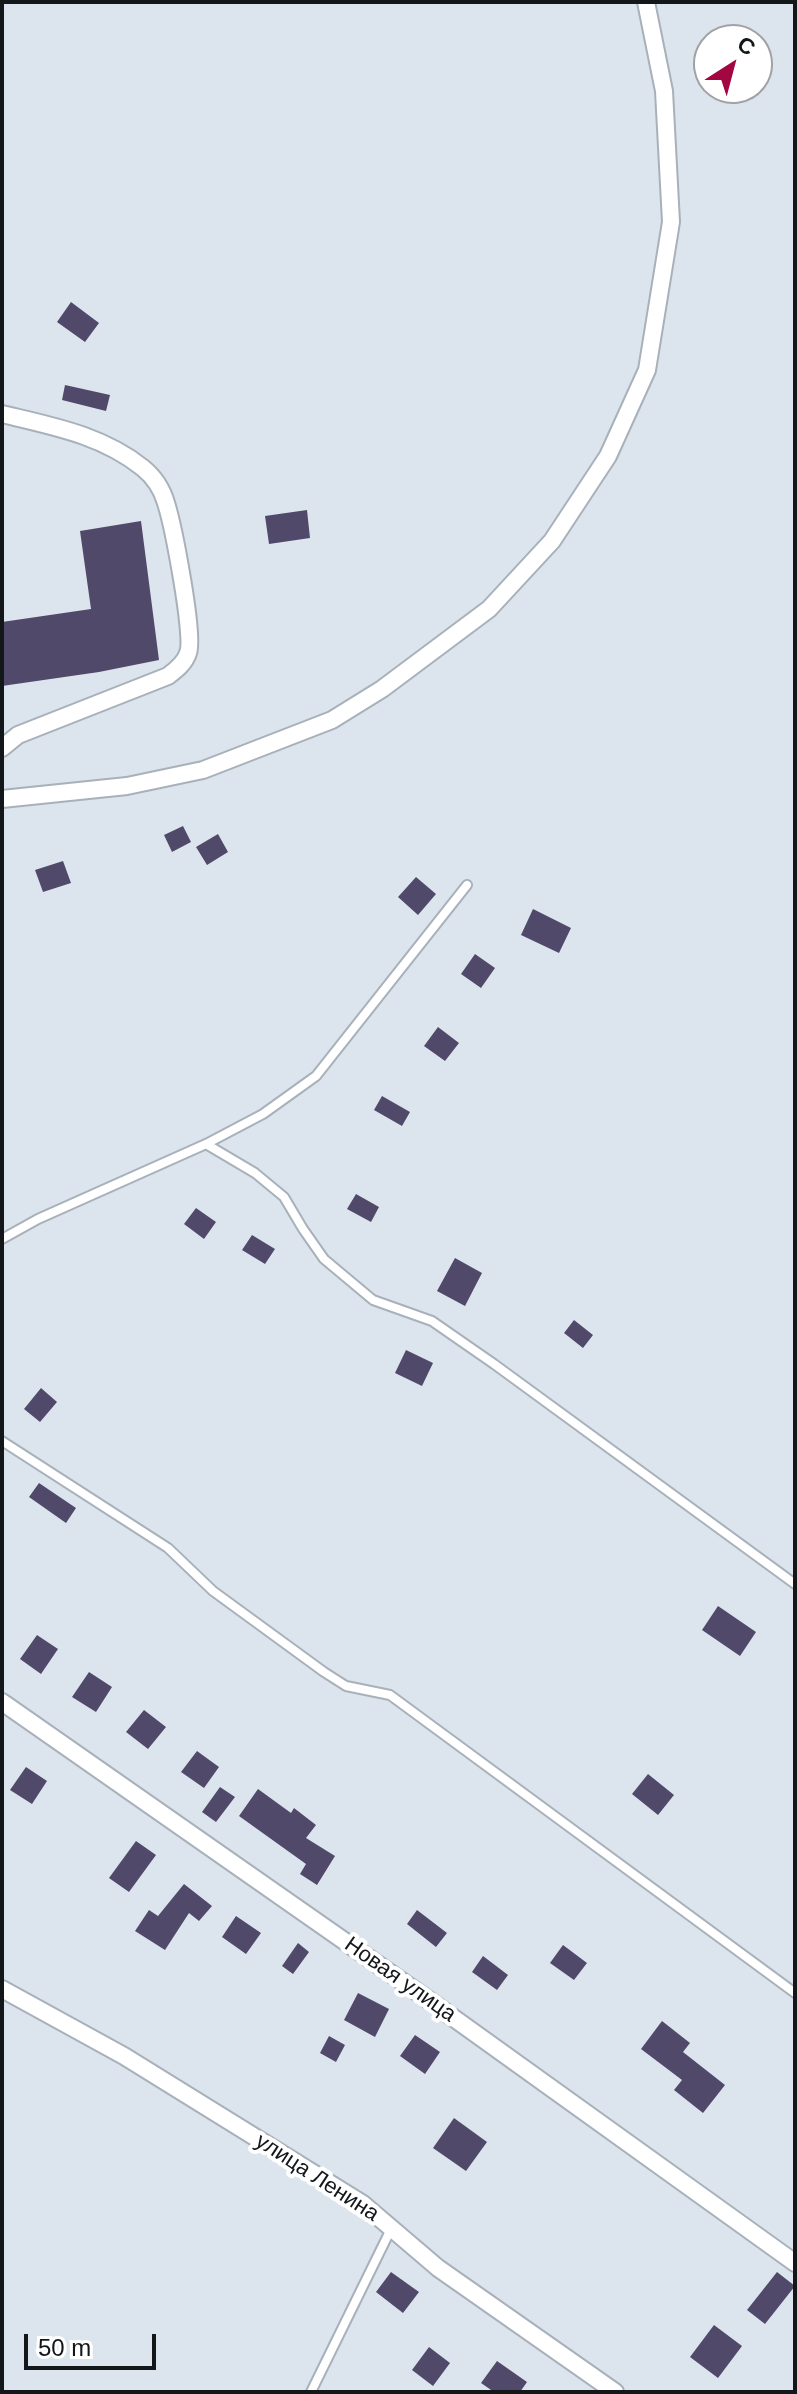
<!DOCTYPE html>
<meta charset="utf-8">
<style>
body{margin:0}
#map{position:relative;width:797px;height:2394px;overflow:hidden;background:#dce5ee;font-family:Arial,sans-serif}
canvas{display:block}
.frame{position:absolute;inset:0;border:4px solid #14171a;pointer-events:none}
.north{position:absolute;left:693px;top:24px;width:80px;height:80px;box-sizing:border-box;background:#fff;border:2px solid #a1a2a3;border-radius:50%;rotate:36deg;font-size:22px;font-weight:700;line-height:32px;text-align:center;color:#14171a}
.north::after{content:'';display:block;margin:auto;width:28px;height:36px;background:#a20742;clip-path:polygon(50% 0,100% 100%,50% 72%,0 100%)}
.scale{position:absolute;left:24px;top:2334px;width:132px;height:36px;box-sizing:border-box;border:4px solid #14171a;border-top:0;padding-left:10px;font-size:24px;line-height:28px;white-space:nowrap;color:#14171a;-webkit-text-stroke:6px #fff;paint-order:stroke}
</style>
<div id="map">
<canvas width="797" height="2394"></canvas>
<div class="frame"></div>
<div class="north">С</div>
<div class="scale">50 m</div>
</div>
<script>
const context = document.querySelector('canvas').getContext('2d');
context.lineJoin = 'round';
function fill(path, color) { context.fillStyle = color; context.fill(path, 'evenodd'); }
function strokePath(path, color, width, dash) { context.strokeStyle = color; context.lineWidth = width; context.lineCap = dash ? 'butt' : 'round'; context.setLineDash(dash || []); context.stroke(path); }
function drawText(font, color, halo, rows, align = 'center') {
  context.font = font + ' Arial,sans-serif'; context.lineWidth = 8; context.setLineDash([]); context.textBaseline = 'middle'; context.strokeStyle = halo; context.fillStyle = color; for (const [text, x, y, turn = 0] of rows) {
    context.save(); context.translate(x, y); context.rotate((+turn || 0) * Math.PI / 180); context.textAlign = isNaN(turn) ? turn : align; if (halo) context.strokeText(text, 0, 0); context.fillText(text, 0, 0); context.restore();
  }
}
fill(new Path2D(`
 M71 302 99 323 85 342 57 322Z
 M65 385 110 395 106 411 62 400Z
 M307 510 310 538 269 544 265 516Z
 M141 521 159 660 99 672 2 686V622L91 609 80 531Z
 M183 826 191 842 172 852 164 835Z
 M218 834 228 852 207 865 196 847Z
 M63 861 71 883 43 892 35 870Z
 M416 877 436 894 418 915 398 897Z
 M533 909 571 928 559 953 521 935Z
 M475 954 495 968 481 988 461 974Z
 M438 1027 459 1043 445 1061 424 1046Z
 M382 1096 410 1112 402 1126 374 1110Z
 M356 1194 379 1207 371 1222 347 1209Z
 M196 1208 216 1222 204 1239 184 1224Z
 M252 1235 275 1249 265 1264 242 1250Z
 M455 1258 482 1273 465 1306 437 1291Z
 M574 1320 593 1335 583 1348 564 1333Z
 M406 1350 433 1363 422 1386 395 1373Z
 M41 1388 57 1402 40 1422 24 1409Z
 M39 1483 76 1508 66 1523 29 1497Z
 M718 1606 756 1632 740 1656 702 1630Z
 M37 1635 58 1649 41 1674 20 1659Z
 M89 1672 112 1687 96 1712 72 1697Z
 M144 1710 166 1727 148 1749 126 1732Z
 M197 1751 219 1767 204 1788 181 1772Z
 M26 1767 47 1781 32 1804 10 1790Z
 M648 1774 674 1795 658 1815 632 1794Z
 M220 1787 235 1797 216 1822 202 1812Z
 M258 1789 291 1813 294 1808 316 1825 306 1838 335 1856 317 1885 300 1874 306 1864 239 1816Z
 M136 1841 156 1855 129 1892 109 1878Z
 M184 1884 212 1906 199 1921 189 1913 165 1950 135 1931 149 1910 158 1916Z
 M417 1910 447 1933 436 1947 407 1924Z
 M236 1916 261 1933 246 1954 222 1937Z
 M298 1943 309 1952 293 1974 282 1966Z
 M563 1945 587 1963 574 1980 550 1963Z
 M483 1956 508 1975 497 1990 472 1972Z
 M358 1993 389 2009 375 2037 344 2020Z
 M662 2021 690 2043 683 2052 725 2085 703 2113 674 2090 682 2080 641 2049Z
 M415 2035 440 2052 425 2074 400 2056Z
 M329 2036 345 2045 336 2062 320 2053Z
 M454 2118 487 2142 466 2171 433 2148Z
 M391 2272 419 2292 403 2313 376 2292Z
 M777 2272 795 2286 765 2324 747 2310Z
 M714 2325 742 2346 718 2378 690 2357Z
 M429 2347 450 2363 433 2386 412 2370Z
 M497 2361 527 2382 520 2392H494L481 2383Z`), '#51496a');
const lane = new Path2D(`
 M206 1144 255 1173 284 1197 303 1229 324 1259 373 1300 432 1321 494 1364 795 1584
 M2 1239 38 1219 206 1144 263 1114 316 1076 467 885
 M2 1441 168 1548 213 1591 324 1672 346 1686 390 1695 795 1993
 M311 2392 391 2229`);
const street = new Path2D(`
 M2 414C52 426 102 435 143 468 154 477 162 489 166 503 173 525 195 637 188 653 185 663 176 670 168 676L18 735 2 748
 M2 799 127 786 203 770 332 720 382 689 489 609 552 541 608 456 647 370 671 222 664 91 646 2
 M2 1702 423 1996 795 2263
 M2 1989 124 2056 363 2204 438 2268 615 2392`);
strokePath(lane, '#a8b1ba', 12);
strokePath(street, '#a8b1ba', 20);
strokePath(lane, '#fff', 8);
strokePath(street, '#fff', 16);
drawText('22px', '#14171a', '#fff', [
 ["Новая улица",400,1980,35],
 ["улица Ленина",317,2178,33]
]);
</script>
